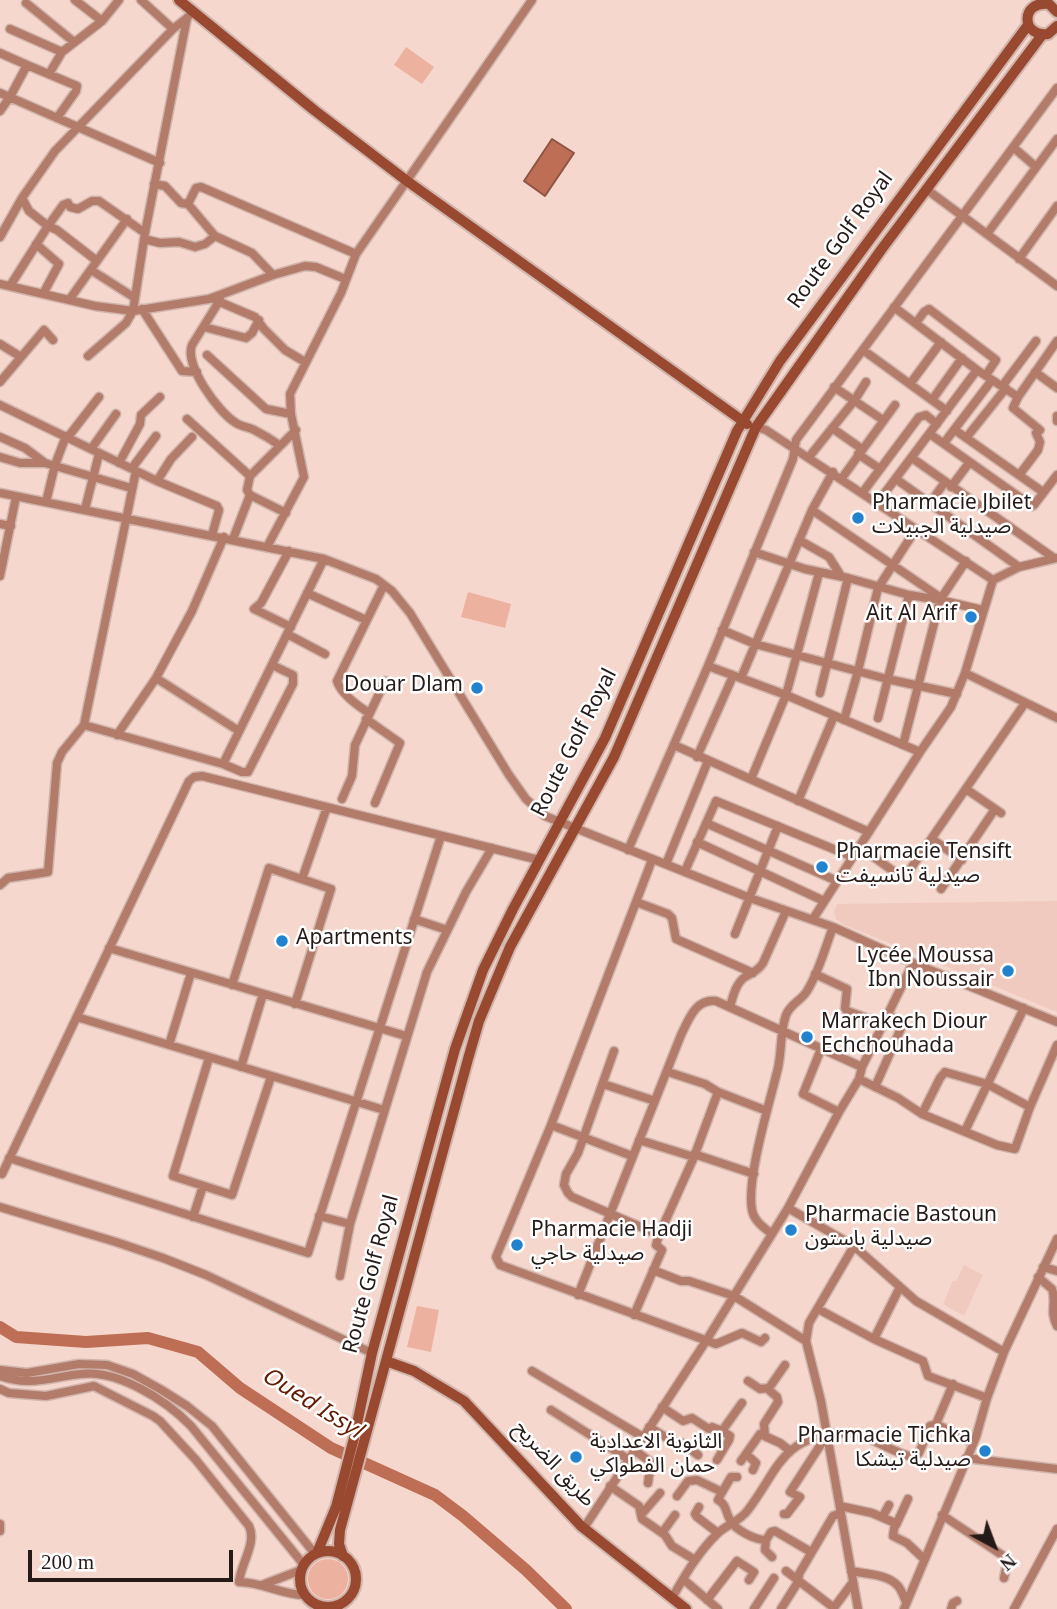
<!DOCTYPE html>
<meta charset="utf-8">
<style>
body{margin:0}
#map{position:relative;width:1057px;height:1609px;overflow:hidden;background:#f5d7cd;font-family:Georgia,serif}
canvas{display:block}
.north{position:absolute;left:959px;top:1511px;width:70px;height:70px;-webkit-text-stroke:5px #fff;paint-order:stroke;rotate:139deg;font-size:19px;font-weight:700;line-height:28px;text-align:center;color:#251a17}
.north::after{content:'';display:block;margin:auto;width:24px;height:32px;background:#251a17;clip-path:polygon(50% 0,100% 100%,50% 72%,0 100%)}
.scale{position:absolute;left:28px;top:1550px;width:205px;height:32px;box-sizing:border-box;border:4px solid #251a17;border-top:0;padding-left:9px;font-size:21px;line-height:24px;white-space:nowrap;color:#251a17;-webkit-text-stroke:5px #fff;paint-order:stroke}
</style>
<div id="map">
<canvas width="1057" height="1609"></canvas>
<div class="north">N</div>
<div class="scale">200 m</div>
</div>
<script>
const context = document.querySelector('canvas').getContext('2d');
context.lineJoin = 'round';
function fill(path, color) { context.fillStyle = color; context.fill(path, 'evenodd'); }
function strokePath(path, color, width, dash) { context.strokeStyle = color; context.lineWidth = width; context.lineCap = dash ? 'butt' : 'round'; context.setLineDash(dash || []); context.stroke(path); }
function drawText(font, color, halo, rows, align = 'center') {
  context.font = font + ' Georgia,"Noto Sans Arabic",serif'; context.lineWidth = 5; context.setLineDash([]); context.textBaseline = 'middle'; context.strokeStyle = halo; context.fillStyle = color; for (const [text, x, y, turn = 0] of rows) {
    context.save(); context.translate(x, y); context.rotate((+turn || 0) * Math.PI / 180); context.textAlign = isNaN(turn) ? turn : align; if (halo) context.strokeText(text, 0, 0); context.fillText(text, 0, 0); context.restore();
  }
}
fill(new Path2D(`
 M1057 901V1012L845 925 836 919 834 912 837 904Z
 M964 1265 983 1275 964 1316 943 1304 953 1281H956Z`), '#f0cabe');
fill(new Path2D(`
 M406 47 434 67 422 84 394 65Z
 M468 592 511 604 505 628 461 617Z
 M417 1306 439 1310 431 1352 407 1347Z
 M308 1579a20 20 0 1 1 40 0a20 20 0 1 1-40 0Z`), '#ecb19f');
const water = new Path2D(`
 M552 139 574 153 545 196 524 181Z`);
fill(water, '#bd6e55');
strokePath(water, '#8f5542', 2);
strokePath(new Path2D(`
 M0 1327 16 1337 86 1342 148 1338 198 1352 240 1388 331 1448 435 1495 463 1516 526 1570 566 1609`), '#bd6e55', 12);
const street = new Path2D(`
 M75 0 102 21
 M141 0 173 29
 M26 3 74 42
 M10 29 62 52
 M0 53 27 65
 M49 74 62 52 102 21 119 0
 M0 93 160 163
 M0 111 10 97 27 65 77 86 76 91 57 118
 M1013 147 1036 167
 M154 184 165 186 181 203 188 204 215 236 252 253 273 275
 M926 189 1057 286
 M188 204 196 188 201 187 356 254
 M987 234 1057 139
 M0 237 22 198 55 151 173 29 188 17
 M144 239 160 243 179 242 195 247 205 244 215 236
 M36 244 59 264 43 294
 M1019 259 1057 206
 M97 261 57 230 48 226 63 205 68 203 70 207 78 209 92 201H99L145 233
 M91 270 135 298
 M0 284 95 306 133 311 209 299 273 275 305 266 316 267 345 279
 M10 286 48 226 29 211 22 198
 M69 300 127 219
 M215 300 255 317 264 329 285 350 305 362
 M220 300 192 345C184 365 218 412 236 423 242 427 250 427 256 431 264 435 272 440 279 445
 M894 307 977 370 1018 397 1057 341
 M142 309 182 371 197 372
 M916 323 924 312 929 309 996 360 986 375
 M204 327 246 338 252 333 259 320
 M0 344 21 357
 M863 350 947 411
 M207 355 266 409 291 414
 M88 356 126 323 133 311 145 233 187 18
 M1035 372 1057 388
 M0 382 44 330 53 340
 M910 384 941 342
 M1003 385 1036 341
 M834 387 883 420
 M1018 397 1013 408 1040 430 1036 433 1040 442 1038 450 1020 474
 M932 400 962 358
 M0 405 157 481 217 506 219 510 212 535
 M1057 416V421
 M187 419 250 476
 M756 427 766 430 993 580
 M832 428 862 449
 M955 430 1043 492
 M930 434 1032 506 1034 505 1057 475
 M0 437 25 448 45 463
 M68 437 99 397
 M966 438 1006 388
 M944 443 992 380
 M91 449 116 414
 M858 454 880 469
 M0 457 20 463H45L131 488
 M809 457 854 401 866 382
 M912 458 1054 558
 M119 463 140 424 141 415 160 397
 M132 468 156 436
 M842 478 895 405
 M896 479 1019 567
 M157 481 171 459 192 437
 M951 487 969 463
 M863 492 919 417 926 415 937 424
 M0 493 324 559 376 579 392 591 410 613 509 775 526 799 545 816 750 898 833 927 913 963 1057 1022
 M46 502 55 465 66 436
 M878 502 977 370
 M930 503 945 482
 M85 509 99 454
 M812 510 941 598
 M286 513 250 495 247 490 250 476 296 430
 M0 524 11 526
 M233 539 250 495
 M799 540 829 557 841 576
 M267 547 304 477 291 414 290 394 341 293 356 254 532 0
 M289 551 261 603 254 609 291 627
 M754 552 805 569 848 578 909 595 940 600 983 610
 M0 576 16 497
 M307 593 366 620
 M722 630 755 644 887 679 957 694
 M287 634 325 654
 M708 666 786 695 920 752
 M965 673 1057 718
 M156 678 239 731
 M741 678 812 510 833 472
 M820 693 848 578
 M369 713C358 706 341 694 337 681L384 585
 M878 718 909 595
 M366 719 400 743 375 803
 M844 720 858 671 878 588 916 529
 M84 725 223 764 324 559
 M117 735 156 678 192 611 224 537
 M674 745 869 832
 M903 745 940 600 966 561
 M697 757 733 676
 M223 764 242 772H248L293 684V675L272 665
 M751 779 786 695 819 573
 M966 789 1001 813
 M342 799 352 776 355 745 385 681
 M798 801 834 716
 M706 823 837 881
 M932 839 962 860
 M697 842 824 901
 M860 847 900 876 907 874 1025 703
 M628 850 708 666 793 459 796 440 1057 88
 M652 860 551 1125 496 1257 500 1265 716 1344 742 1333 761 1342 765 1338
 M666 864 708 761
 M685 871 716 801 853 857
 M302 879 327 807
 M0 885 8 878 48 872 57 763 62 752 84 725 136 471
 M941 889 995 809
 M636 902 668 914 672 918 676 939 753 973
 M414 919 447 930
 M813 919 920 752 951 707 965 673 993 580 1019 567 1057 558
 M735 934 778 826
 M109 948 406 1036
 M815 974 847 989 845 1008 847 1011 883 1024
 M232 985 269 868 331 889 295 1004
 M730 1007C733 996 736 983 745 977 753 972 758 971 763 963L786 911
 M77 1017 384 1110
 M169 1045 191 973
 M821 1049 803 1094 839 1112
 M614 1051 578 1153 566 1174 564 1185 568 1193 572 1197 659 1235
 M209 1058 173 1176 232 1195 271 1077
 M241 1067 263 994
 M668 1072 705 1084 718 1092
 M859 1079 898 1098 922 1114 997 1145 1015 1149 1030 1107 1057 1045
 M603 1084 655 1101
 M875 1087 902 1026 900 1021 888 1015
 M922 1114 940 1078 945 1072 987 1084 1030 1107
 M551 1125 632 1156
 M965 1131 1024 1008
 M639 1140 694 1157
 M694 1154 754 1174
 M9 1158 308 1253 441 836
 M2 1174 189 781 194 777 202 776 539 860
 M0 1207 116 1242 163 1258 206 1275 372 1353
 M788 1208 854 1246 916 1301 1004 1352
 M319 1216 350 1224
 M193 1217 203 1186
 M772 1234C764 1228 754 1221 752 1210 746 1178 770 1102 778 1068 782 1050 780 1032 786 1015 791 1003 801 1001 807 991 819 972 825 948 833 927
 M854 1246 809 1323 806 1341 821 1401 858 1609
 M1043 1267 1057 1271
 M653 1270 681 1281H689L734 1296 806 1341
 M340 1276 350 1224 427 972 466 892 492 848
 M1038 1277 1052 1289C1057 1303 1049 1311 1057 1326
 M578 1295 681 1035C689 1019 695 999 716 1001L862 1067
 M818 1309 874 1339 923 1361 928 1376 987 1398
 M634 1315 662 1250 656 1245 659 1235 694 1157 718 1092 767 1111
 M874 1339 900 1287
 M0 1370 27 1373 79 1364 107 1365 133 1374 160 1389 187 1406 212 1426 315 1554
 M532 1371 643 1437
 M0 1376C31 1387 50 1377 81 1374 117 1369 166 1400 191 1426L304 1565
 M748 1381 760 1389 769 1388
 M0 1389 9 1393 46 1396 94 1386 153 1416 160 1421 196 1460 249 1526C257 1543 241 1563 239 1582 262 1582 282 1595 304 1595
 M662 1407 683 1421 692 1418 709 1429 712 1427 722 1431 742 1403
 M551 1410 628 1459
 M936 1424 953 1384
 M649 1427 675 1443H682L698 1455
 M765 1436 764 1424 778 1402 777 1397 769 1390V1388L785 1365
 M634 1450 655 1465 649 1475 648 1483
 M746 1454 756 1463 753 1470
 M966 1458 1057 1469
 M717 1460 729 1440 730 1436 722 1431
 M741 1461 760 1434 780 1443 789 1450
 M610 1486 639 1506 642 1519 665 1535 672 1546 695 1560
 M721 1494 731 1477H737
 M677 1496 688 1481 697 1480 720 1491 721 1494 718 1500C727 1505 725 1511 730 1520 735 1530 755 1540 766 1540L771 1532 775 1531 811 1552
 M840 1506 872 1513 895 1523 893 1536 907 1543 924 1559
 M699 1507 695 1514 697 1517 718 1533
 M784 1514H787L800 1497 790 1492 827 1435
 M641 1515 660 1493
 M942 1515 1008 1559 1004 1578
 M883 1516 889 1505
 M0 1524V1531
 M896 1525 908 1499
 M584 1528 706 1341 788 1208 839 1112 859 1079 862 1067 913 963
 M662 1533 675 1515
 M766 1540 765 1550 772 1557
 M786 1571 834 1608
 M851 1571C865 1574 888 1574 898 1586 901 1589 904 1597 906 1602
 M683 1579 718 1609
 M262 1585 301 1570
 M672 1598C685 1575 699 1551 718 1533 728 1524 740 1521 748 1510 779 1469 781 1437 842 1433 867 1432 889 1452 913 1457L919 1453 930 1426 936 1424 973 1443
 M707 1600 737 1561 754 1572 749 1580
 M754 1609 774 1578
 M781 1609 798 1582 799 1574 833 1516 841 1513
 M833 1609 853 1582
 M904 1609 976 1437 987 1398 1004 1352 1057 1239
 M951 1609 953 1603 957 1601
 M1014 1609 1057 1529`);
const secondary = new Path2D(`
 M179 0 314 110 407 181 747 424
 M1057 12 1049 4C1021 0 1020 37 1048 34L1057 26
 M386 1361 414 1371 464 1401 581 1526 686 1609
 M300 1579a28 28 0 1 1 56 0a28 28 0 1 1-56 0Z
 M317 1553 336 1507 354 1438 372 1353 455 1049 483 970 513 909 605 738 737 431 780 361 1028 25
 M343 1556 339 1544 340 1530 468 1059 479 1021 510 947 614 757 756 427 881 250 1042 35`);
strokePath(street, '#d0b5ac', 11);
strokePath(secondary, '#d0b5ac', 14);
strokePath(street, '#b37b6a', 8);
strokePath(secondary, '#99492f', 10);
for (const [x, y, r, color] of [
 [858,518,7,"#2282ce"],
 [971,617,7,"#2282ce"],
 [477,688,7,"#2282ce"],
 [822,867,7,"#2282ce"],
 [282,941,7,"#2282ce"],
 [1008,971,7,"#2282ce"],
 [807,1037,7,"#2282ce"],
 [791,1230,7,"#2282ce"],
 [517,1245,7,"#2282ce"],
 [985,1451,7,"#2282ce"],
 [576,1457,7,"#2282ce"]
]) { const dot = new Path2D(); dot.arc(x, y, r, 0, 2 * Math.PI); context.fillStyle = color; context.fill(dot); strokePath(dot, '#fff', 2.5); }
drawText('21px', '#251a17', '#fff', [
 ["Route Golf Royal",843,242,-54],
 ["Route Golf Royal",577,744,-63],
 ["Route Golf Royal",374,1275,-75],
 ["طريق الضريح",552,1466,47]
]);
drawText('21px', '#251a17', '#fff', [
 ["Pharmacie Jbilet",872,506],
 ["صيدلية الجبيلات",872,530],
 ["Ait Al Arif",957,617,"right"],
 ["Douar Dlam",463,688,"right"],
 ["Pharmacie Tensift",836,855],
 ["صيدلية تانسيفت",836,879],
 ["Apartments",296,941],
 ["Lycée Moussa",994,959,"right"],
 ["Ibn Noussair",994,983,"right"],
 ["Marrakech Diour",821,1025],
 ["Echchouhada",821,1049],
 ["Pharmacie Bastoun",805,1218],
 ["صيدلية باستون",805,1242],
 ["Pharmacie Hadji",531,1233],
 ["صيدلية حاجي",531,1257],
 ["Pharmacie Tichka",971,1439,"right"],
 ["صيدلية تيشكا",971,1463,"right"],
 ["الثانوية الاعدادية",590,1445],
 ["حمان الفطواكي",590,1469]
], 'left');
drawText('italic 23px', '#641b01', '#fff', [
 ["Oued Issyl",310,1406,32]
]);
</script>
